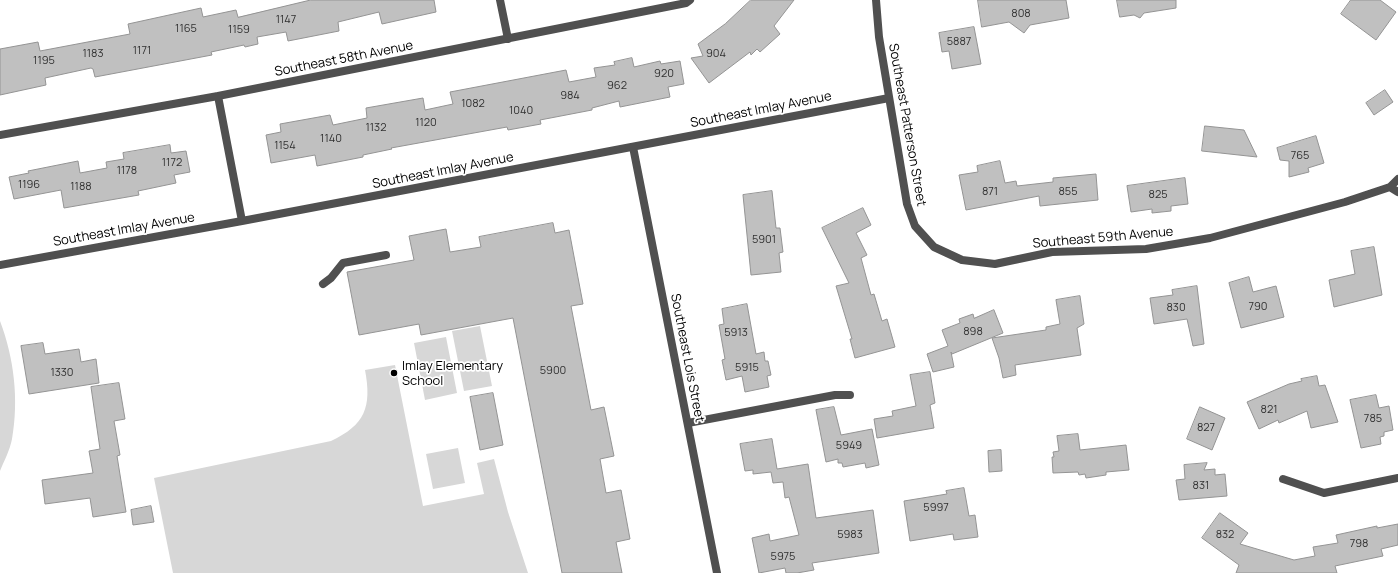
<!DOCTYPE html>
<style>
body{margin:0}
canvas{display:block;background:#fff}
</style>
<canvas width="1398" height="573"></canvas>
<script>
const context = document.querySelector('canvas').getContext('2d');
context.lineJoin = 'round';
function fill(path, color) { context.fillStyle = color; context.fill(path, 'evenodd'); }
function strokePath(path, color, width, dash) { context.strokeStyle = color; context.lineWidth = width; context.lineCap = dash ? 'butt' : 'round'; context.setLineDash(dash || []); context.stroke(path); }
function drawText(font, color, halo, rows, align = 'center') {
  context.font = font + ' Manrope,sans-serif'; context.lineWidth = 3.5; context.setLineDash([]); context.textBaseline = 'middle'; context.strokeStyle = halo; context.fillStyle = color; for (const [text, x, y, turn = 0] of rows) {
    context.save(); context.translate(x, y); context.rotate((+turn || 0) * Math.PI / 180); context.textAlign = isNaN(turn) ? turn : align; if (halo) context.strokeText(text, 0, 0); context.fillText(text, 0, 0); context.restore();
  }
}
fill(new Path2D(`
 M0 321C14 358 19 399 12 439 10 450 4 461 0 471Z
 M480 326 492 386 464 391 452 331Z
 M446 337 457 393 425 400 414 343Z
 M395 365 423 506 484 494 477 463 494 459 508 512 528 573H173L154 478 331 441C365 425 372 407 365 370Z
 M458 448 465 483 433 489 426 454Z`), '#d7d7d7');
const building = new Path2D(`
 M311 0H434L436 12 382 24 379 12 338 22 339 31 288 41 286 32 257 37 258 44 245 47 244 45 211 52 212 55 95 77 93 69 91 68 45 78 46 85 0 95V49L38 42 40 51 130 34 128 24 201 8 203 17 236 10 238 17Z
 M751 0H794L774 26 780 34 760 52 757 49 751 55 750 52 709 83 691 58 703 56 698 44 725 24Z
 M978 0H1066L1069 18 1030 25 1024 33 1009 22 982 27Z
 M1117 0H1176V8L1144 13 1140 18 1134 15 1120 17Z
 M1351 0H1380L1396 12 1376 40 1341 14Z
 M974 27 981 64 952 69 949 51 942 52 939 33Z
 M632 58 634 67 660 61 661 64 680 61 684 84 668 87 670 97 620 107 619 101 592 108V110L540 120 541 124 508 130 507 127 391 148 392 149 363 155V157L317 166 315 155 271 163 266 135 281 132 280 124 330 115 333 125 367 118 366 108 423 98 425 110 453 104 450 92 566 70 569 82 596 77 594 68 615 65 614 62Z
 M1385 90 1393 102 1374 115 1366 103Z
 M1205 126 1244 130 1257 157 1202 151Z
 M1316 136 1324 163 1308 168 1309 172 1289 177V161L1280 160 1277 148Z
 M170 145 171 153 186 151 190 172 174 175 176 183 138 191 139 195 64 208 61 190 14 199 9 177 29 173 28 171 78 161 80 173 107 168 106 162 124 159 123 153Z
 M1000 161 1005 183 1016 181 1017 186 1053 182V178L1096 174 1098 200 1040 206 1039 196 966 210 959 175 978 172 977 166Z
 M1185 178 1188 204 1171 206V211L1152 213V209L1131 212 1127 186Z
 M772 191 776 228H780L783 252 779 253 781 272 751 275 743 195Z
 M863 208 871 225 856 233 867 255 861 258 871 295 874 294 882 321 887 319 895 347 855 358 850 339H852L836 286 849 283 822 228Z
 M553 223 555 233 569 230 583 304 571 306 591 410 604 407 614 456 600 459 606 493 621 490 630 539 616 542 622 573H562L513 318 421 335 419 324 359 335 347 272 414 260 409 236 446 229 450 252 481 247 479 237Z
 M1374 247 1382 295 1334 307 1329 280 1355 274 1351 251Z
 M1249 277 1253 292 1276 286 1284 317 1241 328 1229 283Z
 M1197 286 1204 344 1193 346 1187 319 1154 324 1150 298 1173 295 1172 290Z
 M1080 296 1084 324 1077 328 1081 355 1015 365 1016 375 1003 378 999 358 992 338 1046 330V327L1060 324 1056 300Z
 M747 304 756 354 764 352 765 361H768L771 375 767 376 769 387 745 392 742 376 726 380 722 360 725 359 719 325 724 324 722 309Z
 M994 310 1003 333 952 354 951 352 954 367 933 372 927 354 948 346 942 330 960 323 959 319 973 314 974 318Z
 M43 343 45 354 79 349 81 362 96 359 99 383 29 394 21 346Z
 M930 372 935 403 930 405 934 428 877 438 874 419 893 416 892 411 916 406 910 375Z
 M1317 376 1319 386 1325 385 1338 422 1311 428 1307 411 1279 423 1278 420 1259 429 1247 402 1289 384 1302 381 1301 379Z
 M119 383 125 419 114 421 120 455 117 456 126 512 93 517 90 498 45 504 42 480 93 473 89 451 100 449 91 387Z
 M493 393 503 445 480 450 470 397Z
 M1376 395 1379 408 1389 406 1393 430 1384 432V436L1380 437 1381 444 1361 448 1350 400Z
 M834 407 841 435 872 429 879 465 866 468 865 463 843 467 842 463H838V459L826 462 816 410Z
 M1200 407 1225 418 1212 450 1187 439Z
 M1078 434 1080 450 1126 445 1129 470 1106 472V475L1086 478 1085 474 1079 475 1078 472 1053 473 1052 457H1054L1053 452 1059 451 1057 436Z
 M772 439 777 469 808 464 816 518 873 510 879 553 812 563 814 570 797 573H786L785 568 759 573 752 538 769 534 770 541 799 535 789 497 785 498 783 482 773 483 771 472 753 474V470L745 471 740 444Z
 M1001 450 1002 471 989 472 988 451Z
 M1207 463 1204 470 1215 469V475L1225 474 1227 496 1179 500 1176 480 1185 479 1184 465Z
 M964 488 969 516 975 515 978 537 954 540 953 534 910 541 904 501 947 494 946 491Z
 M151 506 154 522 133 525 131 510Z
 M1220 513 1248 533 1240 544 1294 560 1315 556 1313 547 1338 543 1336 535 1377 526V528L1398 524V545L1381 549 1383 556 1335 566 1337 573H1236L1239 565 1202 538Z`);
fill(building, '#c0c0c0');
strokePath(building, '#949494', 1);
strokePath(new Path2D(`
 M323 284 331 278 343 263 386 255
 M688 423 835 395H850`), '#505050', 8);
strokePath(new Path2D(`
 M500 0 508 39
 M876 0 879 37 907 204 915 226 934 247 962 260 995 264 1052 252 1146 249 1210 238 1345 202 1390 187 1398 179
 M218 96 242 221
 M0 135 218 96 686 3 690 0
 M633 147 717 573
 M1390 187 1398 192
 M0 265 242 221 889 98
 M1283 479 1324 493 1398 478`), '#505050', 8);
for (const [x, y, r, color] of [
 [394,373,4,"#000"]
]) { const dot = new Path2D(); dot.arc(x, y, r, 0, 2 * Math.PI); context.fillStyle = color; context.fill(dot); strokePath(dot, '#fff', 1.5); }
drawText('11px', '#303030', null, [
 ["808",1021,14],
 ["1147",286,20],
 ["1165",186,29],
 ["1159",239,30],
 ["5887",959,42],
 ["1171",142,51],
 ["1183",93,54],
 ["904",716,54],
 ["1195",44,61],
 ["920",664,74],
 ["962",617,86],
 ["984",570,96],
 ["1082",473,104],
 ["1040",521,111],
 ["1120",426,123],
 ["1132",376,128],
 ["1140",331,139],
 ["1154",285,146],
 ["765",1300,156],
 ["1172",172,163],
 ["1178",127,171],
 ["1196",29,185],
 ["1188",81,187],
 ["871",990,192],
 ["855",1068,192],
 ["825",1158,195],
 ["5901",764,240],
 ["790",1258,307],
 ["830",1176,308],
 ["898",973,332],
 ["5913",736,333],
 ["5915",747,368],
 ["5900",553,371],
 ["1330",62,373],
 ["821",1269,410],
 ["785",1373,419],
 ["827",1206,428],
 ["5949",849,446],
 ["831",1201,486],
 ["5997",936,508],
 ["5983",850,535],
 ["832",1225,535],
 ["798",1359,544],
 ["5975",783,557]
]);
drawText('13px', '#000', '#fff', [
 ["Southeast 58th Avenue",344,59,-11],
 ["Southeast Imlay Avenue",761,110,-11],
 ["Southeast Patterson Street",907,125,80],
 ["Southeast Imlay Avenue",443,171,-11],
 ["Southeast Imlay Avenue",124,230,-10],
 ["Southeast 59th Avenue",1103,238,-5],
 ["Southeast Lois Street",687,358,79]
]);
drawText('13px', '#000', '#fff', [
 ["Imlay Elementary",402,366],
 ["School",402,381]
], 'left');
</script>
